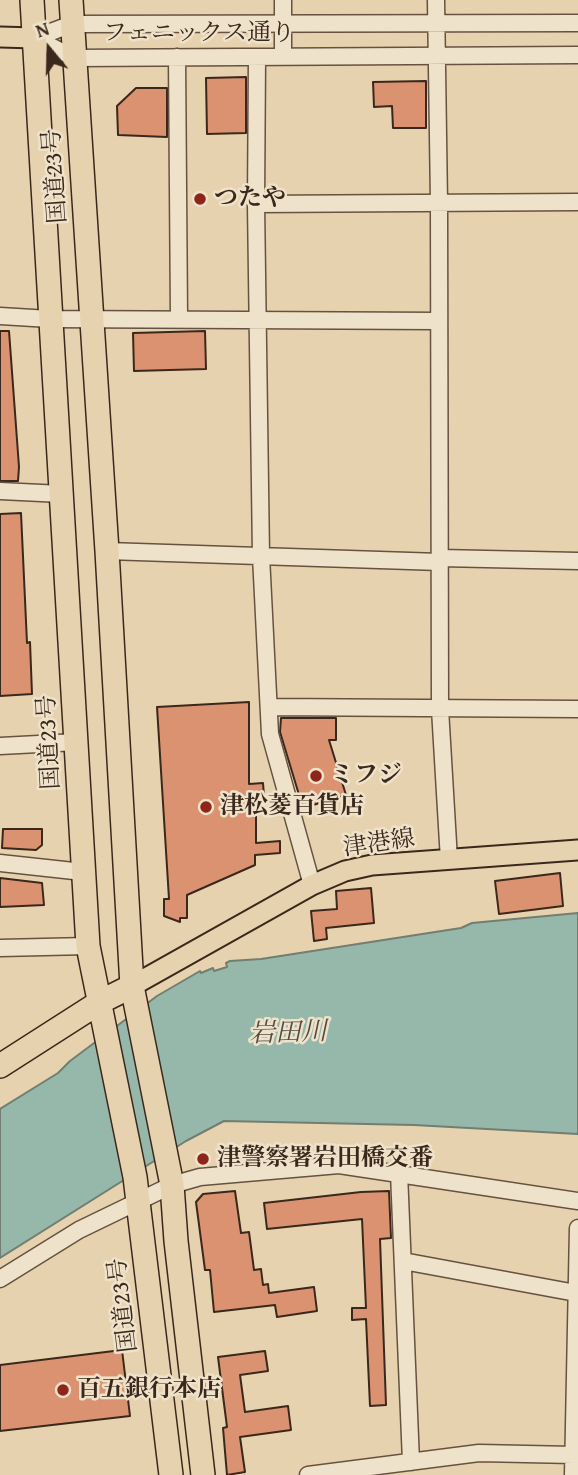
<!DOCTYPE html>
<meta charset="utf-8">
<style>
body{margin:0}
#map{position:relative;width:578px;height:1475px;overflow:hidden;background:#e6d2ae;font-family:"Gentium Book Plus",serif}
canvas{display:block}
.north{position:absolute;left:14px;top:14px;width:70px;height:70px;-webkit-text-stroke:5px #efe2ca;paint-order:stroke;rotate:341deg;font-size:19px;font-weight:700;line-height:28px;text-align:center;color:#3b281c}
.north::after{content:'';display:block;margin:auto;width:24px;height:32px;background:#3b281c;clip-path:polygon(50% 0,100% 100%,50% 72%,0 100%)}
</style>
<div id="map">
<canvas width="578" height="1475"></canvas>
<div class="north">N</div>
</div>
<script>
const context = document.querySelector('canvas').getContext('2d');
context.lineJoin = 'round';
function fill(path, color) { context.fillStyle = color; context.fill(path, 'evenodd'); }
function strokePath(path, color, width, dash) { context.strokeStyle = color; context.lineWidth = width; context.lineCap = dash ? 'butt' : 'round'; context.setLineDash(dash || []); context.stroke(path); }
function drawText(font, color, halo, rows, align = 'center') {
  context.font = font + ' "Gentium Book Plus","Noto Serif JP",serif'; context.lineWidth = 5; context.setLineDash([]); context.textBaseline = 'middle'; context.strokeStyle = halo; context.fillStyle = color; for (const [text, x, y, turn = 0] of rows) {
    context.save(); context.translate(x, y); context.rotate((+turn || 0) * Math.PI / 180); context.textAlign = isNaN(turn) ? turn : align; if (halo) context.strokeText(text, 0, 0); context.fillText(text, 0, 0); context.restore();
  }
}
const water = new Path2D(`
 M578 913V1134L414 1125 224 1121 186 1141 0 1258V1109L58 1073 70 1061 157 996 200 971 201 973 213 968 214 971 227 967 226 963 230 961 261 959 461 928 472 923Z`);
fill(water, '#96b8aa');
strokePath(water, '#727e71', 2);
const building = new Path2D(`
 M246 77V133L207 134 206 78Z
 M426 81V128H393L392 106 374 107 373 82Z
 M136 88H167V137L118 135 117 106Z
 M0 331H9L19 467 18 481H0Z
 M205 331 206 369 134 371 133 333Z
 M21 513 27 643 30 642 32 694 0 696V514Z
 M249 702V784L263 783 265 809 256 810V843L280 841V853L255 855V865L187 895V918H180V922L164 916V899H169L157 707Z
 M281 718H336V740H329L346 795 303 808 280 732Z
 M3 829H42V845L36 850 2 848Z
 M560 873 563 906 499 914 495 881Z
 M0 878 42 883 44 905 0 907Z
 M371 888 374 923 326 928 327 939 314 941 311 911 337 909 336 891Z
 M235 1191 241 1233 249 1232 254 1270 261 1269 263 1285 268 1284 269 1293 314 1287 317 1311 277 1317 275 1305 214 1312 210 1270H205L196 1202 203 1194Z
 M389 1191 391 1238 380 1239 386 1405 370 1406 366 1319 352 1320V1308H366L362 1219 267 1229 264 1203 361 1192Z
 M122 1350 130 1416 0 1431V1365Z
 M265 1351 268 1371 240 1375 245 1412 288 1406 291 1430 240 1437 245 1472 227 1475 223 1428 227 1427 218 1357Z`);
fill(building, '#da9270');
strokePath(building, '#3b281c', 2);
const minor = new Path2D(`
 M283 0V56
 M436 0 439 203 440 709 449 860
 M35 38 74 58 578 55
 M35 38 72 24 578 23
 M177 57 179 319
 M257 57 256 204 261 556 270 734 312 885
 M256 204 578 202
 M0 316 50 319 438 321
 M0 491 62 494
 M107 551 440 562
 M440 558 578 561
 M269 707 578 709
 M0 746 77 742
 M0 863 83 872
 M0 948 88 946
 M399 1173 411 1462
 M403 1261 576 1293
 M0 1279 79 1230 172 1185 200 1177 339 1165 578 1201
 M308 1475 479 1453 573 1455
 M573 1475 578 1228`);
const major = new Path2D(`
 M0 37 35 38
 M132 986 312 885 345 871 372 865 578 850`);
const highway = new Path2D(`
 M32 0 88 946 135 1177 171 1475
 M71 0 107 551 132 986 172 1185 176 1241 203 1475
 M0 1066 100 1002 132 986`);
strokePath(minor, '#665240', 19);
strokePath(major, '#3b281c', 23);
strokePath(highway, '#3b281c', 26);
strokePath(minor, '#efe2ca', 16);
strokePath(major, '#e6d2ae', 19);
strokePath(highway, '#e6d2ae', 23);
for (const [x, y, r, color] of [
 [200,199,7,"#8f2418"],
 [316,776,7,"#8f2418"],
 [206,807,7,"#8f2418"],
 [203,1159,7,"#8f2418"],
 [63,1390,7,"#8f2418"]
]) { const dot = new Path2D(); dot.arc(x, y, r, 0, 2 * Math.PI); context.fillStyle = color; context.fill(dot); strokePath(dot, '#efe2ca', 2.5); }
drawText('24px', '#3b281c', '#efe2ca', [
 ["フェニックス通り",199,34],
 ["国道23号",56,176,-94],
 ["国道23号",50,742,-93],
 ["津港線",379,844,-8],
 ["国道23号",124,1305,-97]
]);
drawText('bold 24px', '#3b281c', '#efe2ca', [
 ["つたや",214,199],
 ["ミフジ",330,776],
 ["津松菱百貨店",220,807],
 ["津警察署岩田橋交番",217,1159],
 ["百五銀行本店",77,1390]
], 'left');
drawText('italic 26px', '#524c40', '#efe2ca', [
 ["岩田川",288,1034,-2]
]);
</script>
